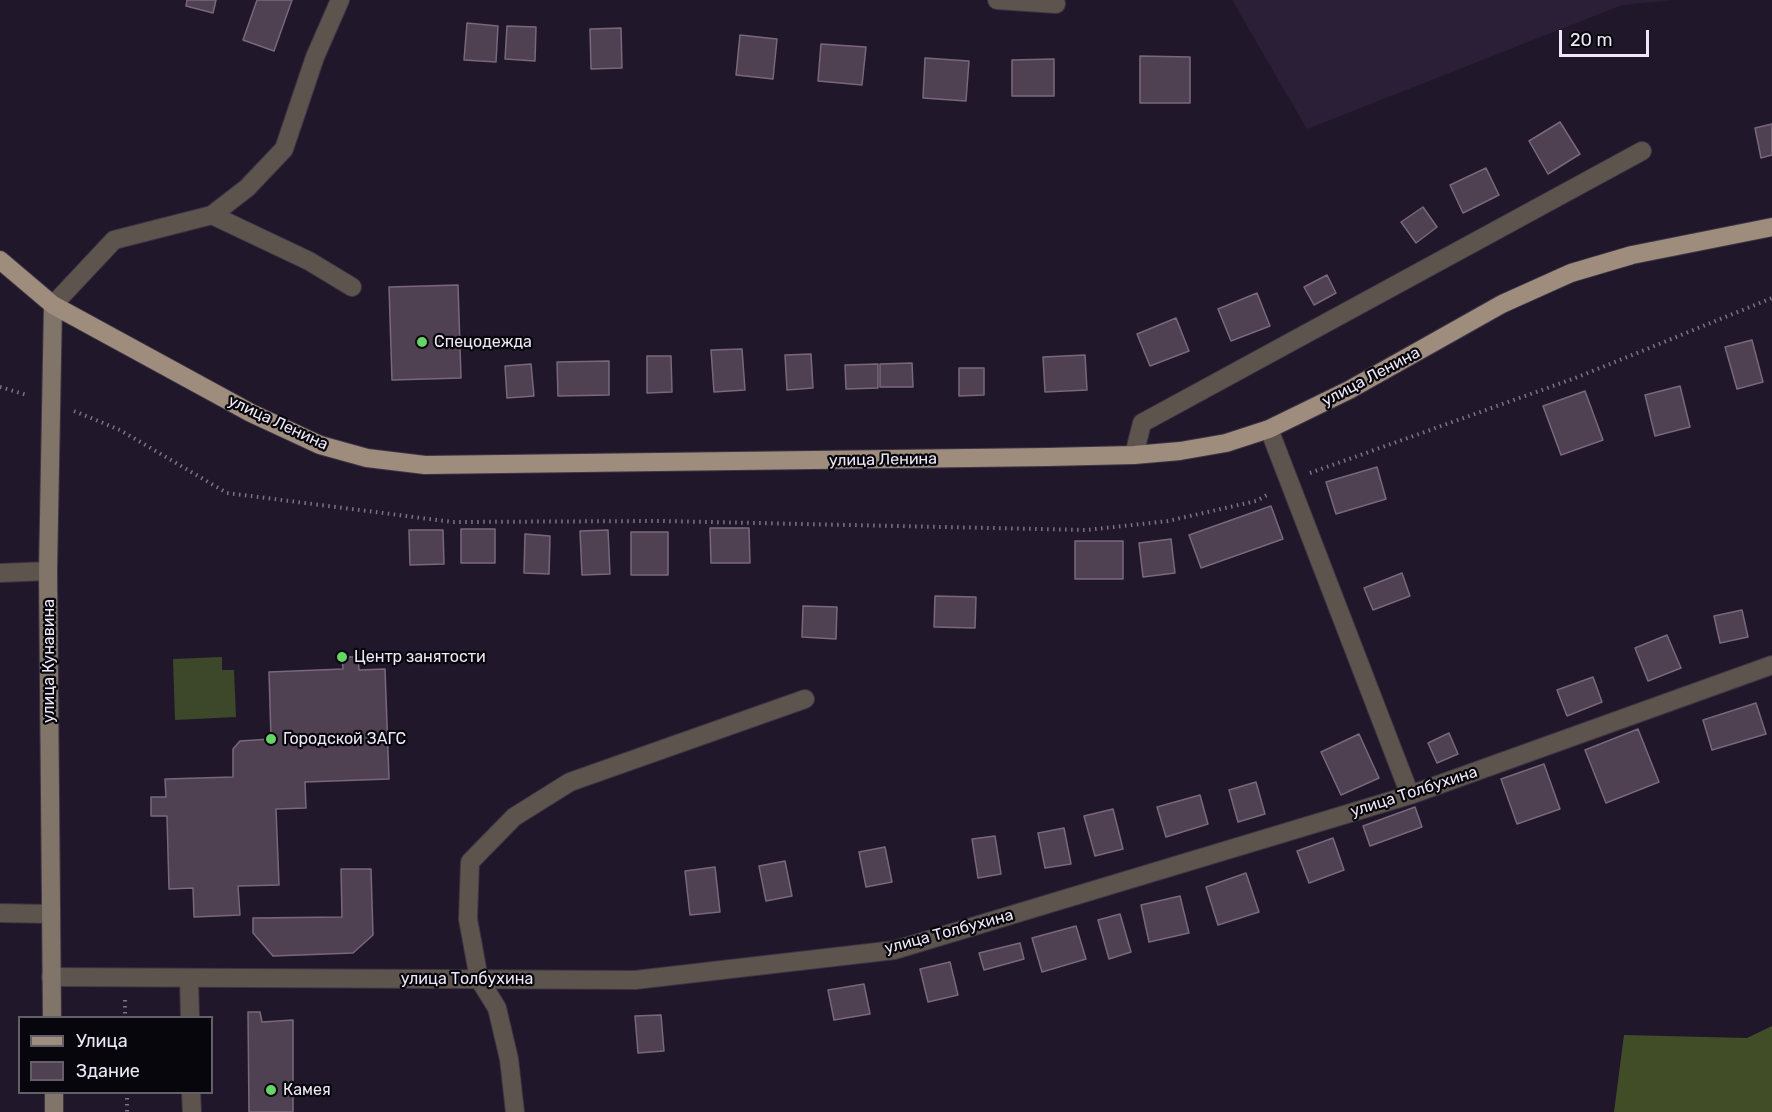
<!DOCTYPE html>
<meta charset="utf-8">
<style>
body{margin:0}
#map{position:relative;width:1772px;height:1112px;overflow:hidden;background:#20182a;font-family:Rubik,sans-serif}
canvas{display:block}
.legend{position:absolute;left:18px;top:1016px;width:195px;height:78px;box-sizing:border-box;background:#08060d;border:2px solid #64606a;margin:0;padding:8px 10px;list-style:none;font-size:18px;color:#ede8f5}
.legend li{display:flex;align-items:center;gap:12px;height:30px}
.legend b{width:30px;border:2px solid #64606a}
.scale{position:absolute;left:1559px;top:30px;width:90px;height:27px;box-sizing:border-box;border:3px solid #ede8f5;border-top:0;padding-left:8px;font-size:18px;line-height:21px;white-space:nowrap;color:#ede8f5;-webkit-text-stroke:4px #08060d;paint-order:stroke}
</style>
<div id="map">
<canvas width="1772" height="1112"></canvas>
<ul class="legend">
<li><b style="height:8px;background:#9e8c7d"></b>Улица</li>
<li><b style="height:16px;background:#4f4052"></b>Здание</li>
</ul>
<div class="scale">20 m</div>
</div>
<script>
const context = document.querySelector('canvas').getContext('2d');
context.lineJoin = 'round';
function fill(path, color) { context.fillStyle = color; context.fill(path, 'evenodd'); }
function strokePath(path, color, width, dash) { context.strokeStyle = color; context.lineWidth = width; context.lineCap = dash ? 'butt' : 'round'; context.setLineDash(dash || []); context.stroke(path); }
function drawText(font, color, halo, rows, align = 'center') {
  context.font = font + ' Rubik,sans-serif'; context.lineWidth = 4.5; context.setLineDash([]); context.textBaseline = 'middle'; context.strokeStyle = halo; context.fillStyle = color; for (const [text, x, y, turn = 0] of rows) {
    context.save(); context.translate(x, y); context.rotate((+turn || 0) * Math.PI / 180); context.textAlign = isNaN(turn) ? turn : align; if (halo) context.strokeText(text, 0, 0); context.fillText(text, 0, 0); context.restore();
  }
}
fill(new Path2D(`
 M1232 0H1673L1622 5 1307 129Z`), '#2b1f37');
fill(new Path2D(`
 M222 657V670H234L236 717 175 720 173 659Z`), '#3d472a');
fill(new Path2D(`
 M1772 1026V1112H1614L1624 1035 1747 1038Z`), '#404d27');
const building = new Path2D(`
 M187 0H216L213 13 186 6Z
 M257 0H292L274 51 243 40Z
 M467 23 498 26 496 62 464 60Z
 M507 26 536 27 535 61 505 59Z
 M621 28 622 68 591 69 590 29Z
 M740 35 777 39 773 79 736 75Z
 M821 44 866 47 862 85 818 81Z
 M1140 56 1190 57V103H1140Z
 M925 58 969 61 966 101 923 98Z
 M1054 59V96H1012V60Z
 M1560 122 1580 154 1548 174 1529 141Z
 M1772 124V155L1761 158 1755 128Z
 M1486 168 1499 195 1463 213 1450 185Z
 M1423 207 1437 227 1416 243 1401 222Z
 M1327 275 1336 293 1314 305 1304 287Z
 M458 285 461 378 392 380 389 287Z
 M1257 293 1270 326 1231 341 1218 309Z
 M1176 318 1189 351 1150 366 1137 334Z
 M1752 340 1763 382 1737 389 1725 347Z
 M742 349 745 390 714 392 711 350Z
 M811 354 813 388 787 390 785 355Z
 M1085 355 1087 390 1045 392 1043 357Z
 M647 356H671L672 392 647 393Z
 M609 361V395L558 396 557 362Z
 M912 363 913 387H880V364Z
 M531 364 534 396 507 398 505 366Z
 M878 364V388L846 389 845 365Z
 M959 368H984V395L959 396Z
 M1680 386 1690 427 1655 436 1645 395Z
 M1585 391 1603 440 1561 455 1543 406Z
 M1377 467 1386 499 1336 514 1326 482Z
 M1271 506 1283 539 1201 568 1189 535Z
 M710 528H749L750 563H711Z
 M461 529H495V563H461Z
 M409 530H443L444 564 410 565Z
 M608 530 610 574 582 575 580 531Z
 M631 532H668V575H631Z
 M525 534 550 536 549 574 524 573Z
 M1171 539 1175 573 1143 577 1139 543Z
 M1075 541H1123V579H1075Z
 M1402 573 1410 596 1373 610 1364 588Z
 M935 596 976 597 975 628 934 627Z
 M803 606 837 607 836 639 802 637Z
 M1742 610 1748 637 1720 643 1714 616Z
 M1667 635 1681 668 1648 681 1635 648Z
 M342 657H358L359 670 385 669 389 779 305 782 306 808 276 809 279 885 238 886 240 915 194 917 193 888 169 889 167 816H151V797H166L165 779 233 777V749L240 741 271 739 269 672 343 669Z
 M1593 677 1602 702 1567 716 1557 690Z
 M1756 703 1766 734 1712 750 1703 720Z
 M1638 729 1659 782 1606 803 1585 750Z
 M1449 733 1458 754 1437 763 1428 743Z
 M1359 734 1379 778 1341 795 1321 752Z
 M1544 764 1560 809 1517 824 1501 779Z
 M1256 782 1265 814 1238 822 1229 790Z
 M1200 795 1208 824 1166 837 1157 807Z
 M1415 807 1422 827 1370 846 1363 826Z
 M1113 809 1123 849 1095 856 1084 816Z
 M1064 828 1071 864 1045 868 1038 833Z
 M995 836 1001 874 978 878 972 839Z
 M1333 838 1344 870 1309 883 1297 851Z
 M885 847 892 882 866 887 859 852Z
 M785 861 792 896 766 901 759 866Z
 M715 867 720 912 690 915 685 871Z
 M341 869H371L373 935 353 953 273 956 253 933V918L342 917Z
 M1246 873 1259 912 1218 925 1206 887Z
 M1180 896 1189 933 1149 942 1141 905Z
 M1120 914 1131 952 1109 959 1098 920Z
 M1076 926 1086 959 1042 972 1032 938Z
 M1020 943 1024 959 984 970 979 953Z
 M950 962 958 995 928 1002 920 969Z
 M864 984 870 1014 834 1020 828 990Z
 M248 1012H260L262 1022 293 1020V1112H249Z
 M661 1015 664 1051 638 1053 635 1016Z`);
fill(building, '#4f4052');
strokePath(building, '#79687c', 1.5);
const lane = new Path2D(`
 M212 215 309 261 352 287
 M1134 455 1142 423 1642 151
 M189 978 190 1018
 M191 1092 192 1112
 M515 1112 509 1059 497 1008 479 979 468 919 470 862 514 817 570 782 805 699`);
const street = new Path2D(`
 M997 0 1056 4
 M53 305 114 240 212 215 247 188 284 149 315 57 340 0
 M1269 429 1410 795
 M0 573 48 571
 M0 913 50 914
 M51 977 635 980 895 950 1410 795 1772 665`);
const secondary = new Path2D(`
 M52 1018 48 571 53 305
 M54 1092V1112`);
const primary = new Path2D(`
 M0 260 53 305 251 413 320 445 367 458 425 465 1047 457 1134 455 1180 451 1226 443 1269 429 1349 390 1502 304 1571 273 1632 255 1772 227`);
strokePath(lane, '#3d3546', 20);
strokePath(street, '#3d3546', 20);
strokePath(secondary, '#3d3546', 20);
strokePath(primary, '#3d3546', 20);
strokePath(new Path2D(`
 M0 387 27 395
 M74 411 120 430 227 493 453 522 660 521 1087 530 1168 521 1256 501 1269 494
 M1310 473 1578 377 1772 298
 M125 1000V1018
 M127 1092V1112`), '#7b7484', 4, [1.5, 4.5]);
strokePath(lane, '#5d544d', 18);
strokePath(street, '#5d544d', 18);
strokePath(secondary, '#817468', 18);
strokePath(primary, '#9e8c7d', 18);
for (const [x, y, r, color] of [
 [422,342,6,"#67d466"],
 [342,657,6,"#67d466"],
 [271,739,6,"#67d466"],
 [271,1090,6,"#67d466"]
]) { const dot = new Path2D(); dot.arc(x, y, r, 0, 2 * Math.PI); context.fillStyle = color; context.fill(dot); strokePath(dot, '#08060d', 2); }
drawText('16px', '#ede8f5', '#08060d', [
 ["Спецодежда",434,342],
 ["Центр занятости",354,657],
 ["Городской ЗАГС",283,739],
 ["Камея",283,1090]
], 'left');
drawText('16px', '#ede8f5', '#08060d', [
 ["улица Ленина",1371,377,-28],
 ["улица Ленина",278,423,25],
 ["улица Ленина",883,460,-1],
 ["улица Кунавина",49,661,-90],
 ["улица Толбухина",1414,792,-18],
 ["улица Толбухина",949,932,-15],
 ["улица Толбухина",467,979]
]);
</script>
